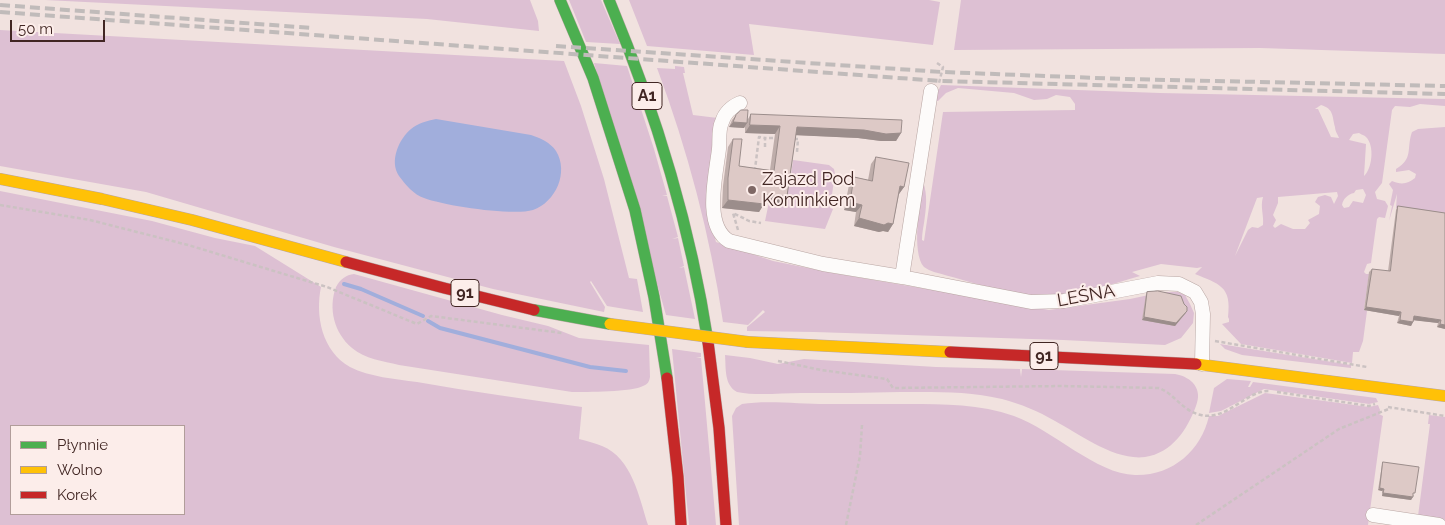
<!DOCTYPE html>
<meta charset="utf-8">
<style>
body{margin:0}
#map{position:relative;width:1445px;height:525px;overflow:hidden;background:#f1e2df;font-family:Raleway,sans-serif}
canvas{display:block}
.legend{position:absolute;left:10px;top:425px;width:175px;height:90px;box-sizing:border-box;background:#fcedea;border:1px solid #b19d9a;margin:0;padding:6px 9px;list-style:none;font-size:15px;color:#412623}
.legend li{display:flex;align-items:center;gap:10px;height:25px}
.legend b{width:25px;border:1px solid #b19d9a}
.scale{position:absolute;left:10px;top:20px;width:95px;height:22px;box-sizing:border-box;border:2px solid #412623;border-top:0;padding-left:6px;font-size:15px;line-height:18px;white-space:nowrap;color:#412623;-webkit-text-stroke:4px #fcedea;paint-order:stroke}
</style>
<div id="map">
<canvas width="1445" height="525"></canvas>
<ul class="legend">
<li><b style="height:6px;background:#4caf50"></b>Płynnie</li>
<li><b style="height:6px;background:#ffc107"></b>Wolno</li>
<li><b style="height:6px;background:#c62828"></b>Korek</li>
</ul>
<div class="scale">50 m</div>
</div>
<script>
const context = document.querySelector('canvas').getContext('2d');
context.lineJoin = 'round';
function fill(path, color) { context.fillStyle = color; context.fill(path, 'evenodd'); }
function strokePath(path, color, width, dash) { context.strokeStyle = color; context.lineWidth = width; context.lineCap = dash ? 'butt' : 'round'; context.setLineDash(dash || []); context.stroke(path); }
function drawText(font, color, halo, rows, align = 'center') {
  context.font = font + ' Raleway,sans-serif'; context.lineWidth = 4; context.setLineDash([]); context.textBaseline = 'middle'; context.strokeStyle = halo; context.fillStyle = color; for (const [text, x, y, turn = 0] of rows) {
    context.save(); context.translate(x, y); context.rotate((+turn || 0) * Math.PI / 180); context.textAlign = isNaN(turn) ? turn : align; if (halo) context.strokeText(text, 0, 0); context.fillText(text, 0, 0); context.restore();
  }
}
fill(new Path2D(`
 M45 0H530L538 21 539 31 427 19Z
 M569 0H601L620 44 586 42Z
 M629 0H929L940 2 933 45 749 24 754 55 647 46Z
 M961 0H1445V54L1260 48 954 50Z
 M0 30 564 61 581 106 604 179 629 278 637 279 643 312 607 306 591 281 590 282 605 307 604 312 493 289 334 247 146 192 0 166Z
 M594 63 627 66 654 149 649 150 654 149 667 195 662 196H667L678 237 672 239 678 238 684 266 679 268 684 267 695 319 666 315Z
 M675 66 684 67 685 73H683L693 115 726 119 709 213 716 242 773 261 833 273 1049 310 1130 299 1163 292H1178L1185 295 1190 304 1194 313 1193 323 1181 338 1165 345 1063 340 814 332 747 331V327L765 312 763 310 748 325 723 322C710 235 688 151 657 68L675 69Z
 M941 85 1160 93 1445 99V106L1420 104 1410 107 1395 106 1392 110 1382 183 1375 192 1377 199 1385 201 1388 206 1385 218 1379 217 1377 219 1371 263 1367 264 1364 272 1366 274H1369L1364 309 1367 311 1363 341 1359 352H1353L1352 363 1241 344 1222 324 1229 322V319L1228 317C1232 286 1219 284 1195 274L1202 267 1197 268 1161 264 1132 272 1140 276C1112 284 1084 294 1055 295 1014 298 973 282 934 272 931 271 927 269 924 267 911 253 920 200 923 182 928 194 926 210 924 223 923 229 922 234 922 240L924 241 943 112 1075 110V104L1070 97 1056 95 1047 99 1034 100 1014 93 958 88 946 93 938 101H933ZM1321 105C1334 109 1332 116 1335 127 1335 131 1338 135 1339 138L1331 137 1318 109H1315ZM1359 133C1362 135 1364 135 1366 137 1375 146 1372 169 1364 176L1366 144 1349 140 1353 134ZM1363 189 1366 195 1363 203 1353 201 1349 207 1344 208 1342 205C1343 199 1348 194 1354 193L1356 190ZM1337 192 1338 196 1334 204 1331 197 1325 195 1318 197 1315 202 1320 206 1319 214 1308 220 1310 223 1305 229H1293L1281 224 1275 228 1273 226 1276 220 1273 215 1278 203V197ZM1263 197C1260 207 1264 215 1263 225L1258 228 1252 227 1248 230 1235 256 1257 198Z
 M1445 127V214L1396 208 1397 194 1389 221 1392 206 1390 205 1393 190 1389 184 1392 181C1401 185 1408 184 1415 178L1416 174 1409 170 1396 172V169C1414 158 1406 149 1412 132L1418 129Z
 M793 160 829 165 834 169 835 174 830 208 833 209 825 229 765 221 769 202 785 174 791 175Z
 M0 191 152 221 215 238 255 246 321 287C315 316 322 351 350 367 370 377 395 379 417 382 472 392 527 399 582 407L579 439C587 441 595 443 602 446 632 458 639 497 648 525H0ZM11 426H184V514H11Z
 M354 274 502 315 548 326 579 338 649 345 650 377C649 382 648 384 643 386 633 392 586 392 572 392L399 365C383 361 365 359 352 348 334 333 328 308 336 287 340 279 346 275 354 274Z
 M1220 344 1351 365V368L1242 355 1225 349Z
 M672 349 701 353V357L696 358H701L716 525H689Z
 M725 355 750 358 778 364 804 359 936 367 1020 369 1021 377 1022 369 1175 374C1192 377 1203 389 1196 406 1187 430 1172 453 1145 457 1115 461 1079 434 1055 421 1038 411 1021 404 1002 399 969 391 934 392 900 392 867 393 834 393 801 393 780 393 757 396 737 392 724 385 726 368 725 355Z
 M1227 379 1251 381 1248 387H1250L1253 382 1376 398 1378 402 1369 404 1264 389 1221 411 1209 413 1214 388Z
 M1265 393 1369 407 1378 405 1380 410 1379 414 1383 416 1368 525H739L732 416 736 408 742 404C765 400 801 404 826 404 853 404 881 404 909 404 944 404 980 404 1014 416 1053 430 1096 474 1135 475 1172 476 1201 451 1209 416H1218Z
 M1429 415 1445 417V520L1418 516 1430 424H1428Z`), '#ddc0d3');
fill(new Path2D(`
 M436 119 531 135C540 138 550 142 556 151 569 172 556 202 533 210 513 216 445 206 424 198 414 195 405 184 399 176 389 161 399 139 411 129 418 123 427 121 436 119Z`), '#a1aedc');
strokePath(new Path2D(`
 M344 284 361 289 423 316
 M428 321 440 328 590 367 626 371`), '#a1aedc', 4);
const street = new Path2D(`
 M740 103C731 107 725 112 722 122 718 130 720 140 719 149 716 175 703 225 729 241L823 264 902 277 1031 302 1064 301 1158 283 1179 284 1195 292 1201 302 1203 314 1202 364
 M902 277 931 91
 M1373 515 1439 525`);
const fast = new Path2D(`
 M560 0 593 78 635 210 654 297 667 378
 M609 0C655 110 690 224 708 342
 M534 310 610 324`);
const slow = new Path2D(`
 M0 179 102 199 192 220 346 262
 M748 342 950 352
 M1196 364 1445 396`);
const jam = new Path2D(`
 M346 262 444 288 534 310
 M708 342 719 428 726 525
 M950 352 1196 364
 M667 378 678 477 681 525`);
strokePath(street, '#b9a6a3', 15);
strokePath(fast, '#b9a6a3', 12);
strokePath(slow, '#b9a6a3', 12);
strokePath(jam, '#b9a6a3', 12);
strokePath(new Path2D(`
 M937 63 943 67 939 83
 M794 139H798L797 152
 M765 147V138H776
 M753 170 755 169 759 137 765 138
 M0 205 90 220 188 245 327 287 417 324 431 316 562 333
 M738 230 733 213 749 221 761 223
 M1215 341 1367 367
 M778 361 821 370 887 379 893 388 1062 386 1159 388C1175 394 1182 411 1201 415 1227 421 1247 390 1269 391
 M1277 392 1369 406 1375 404
 M1388 407 1445 416
 M846 525 860 456 862 425
 M1196 525 1339 429 1391 408`), '#cbc2c2', 2.5, [4, 2.5]);
strokePath(street, '#fdfbfa', 14);
strokePath(fast, '#4caf50', 11);
strokePath(slow, '#ffc107', 11);
strokePath(jam, '#c62828', 11);
strokePath(new Path2D(`
 M0 5 312 28
 M0 12 940 81 1445 94
 M556 46 942 72 1124 79 1445 86`), '#c0bbba', 4, [10, 5]);
const slowBridge = new Path2D(`
 M610 324 748 342`);
strokePath(slowBridge, '#b9a6a3', 12, []);
strokePath(slowBridge, '#ffc107', 11);
fill(new Path2D(`
 M751 114 901 133 896 141H881L858 138 796 135 787 196 781 204 765 203 764 204 759 212 722 208 723 186 728 147 733 139 739 166 770 170 775 134 745 133V126L744 128 729 127 732 120 736 115 748 119Z
 M876 157 904 187 899 194 893 224 888 232 883 231 879 232 854 226 856 212 844 210 849 185 854 177 868 180 871 164Z
 M1398 206 1445 213V329L1437 327 1438 323 1414 320 1411 326 1397 323 1399 316 1364 310 1369 272 1372 269 1388 271 1396 210Z
 M1147 292 1184 304 1186 313 1175 326 1142 320 1146 294Z
 M1383 462 1414 496H1413L1411 500 1382 496V491L1378 490 1382 465Z`), '#beadaa');
fill(new Path2D(`
 M733 122 747 123 744 128 729 127Z
 M750 125 780 126 775 134 745 133Z
 M797 127 864 130 901 133 896 141H881L858 138 792 135Z
 M900 186 904 187 899 194Z
 M766 195 787 196 781 204 760 202Z
 M728 200 764 204 759 212 722 208Z
 M850 202 862 205 856 212 844 210Z
 M859 218 888 223 893 224 888 232 883 231 879 232 854 226Z
 M1366 307 1401 312 1399 316 1364 310Z
 M1187 311 1175 326 1142 320 1144 317Z
 M1414 316 1441 320 1438 323 1411 320Z
 M1400 320 1413 322 1411 326 1397 323Z
 M1440 324 1445 325V329L1437 327Z
 M1380 488 1384 489 1382 491 1378 490Z
 M1383 493 1413 497 1411 500 1382 496Z`), '#9b8d8b');
const building = new Path2D(`
 M741 110H748L747 123 733 122 736 115Z
 M751 114 902 120 901 133 886 134 864 130 797 127 787 196 766 195 764 204 728 200V178L733 139H742L739 166 774 171 780 126 750 125Z
 M876 157 909 163 904 187 900 186 893 224 888 223 884 225 859 218 862 205 850 202 854 177 872 181Z
 M1398 206 1445 213V325L1440 324 1441 320 1414 316 1413 322 1400 320 1401 312 1366 307 1372 269 1390 271Z
 M1158 291 1181 296 1184 304 1187 307V311L1176 323 1144 317 1147 292Z
 M1383 462 1419 467 1415 493H1413V497L1383 493 1384 489 1380 488Z`);
fill(building, '#ddc9c6');
strokePath(building, '#9b8d8b', 1);
for (const [x, y, r, color] of [
 [752,190,5,"#7f6865"]
]) { const dot = new Path2D(); dot.arc(x, y, r, 0, 2 * Math.PI); context.fillStyle = color; context.fill(dot); strokePath(dot, '#fcedea', 2); }
for (const [x, y, w] of [
 [647,96,30],
 [465,293,28],
 [1044,356,28]
]) { const box = new Path2D(); box.roundRect(x - w / 2, y - 13.5, w, 27, 4); context.fillStyle = '#fcedea'; context.fill(box); strokePath(box, '#412623', 1); }
drawText('bold 16px', '#412623', null, [
 ["A1",647,96],
 ["91",465,293],
 ["91",1044,356]
]);
drawText('18px', '#412623', '#fcedea', [
 ["Zajazd Pod",762,180],
 ["Kominkiem",762,201]
], 'left');
drawText('18px', '#412623', '#fcedea', [
 ["LEŚNA",1086,296,-10]
]);
</script>
